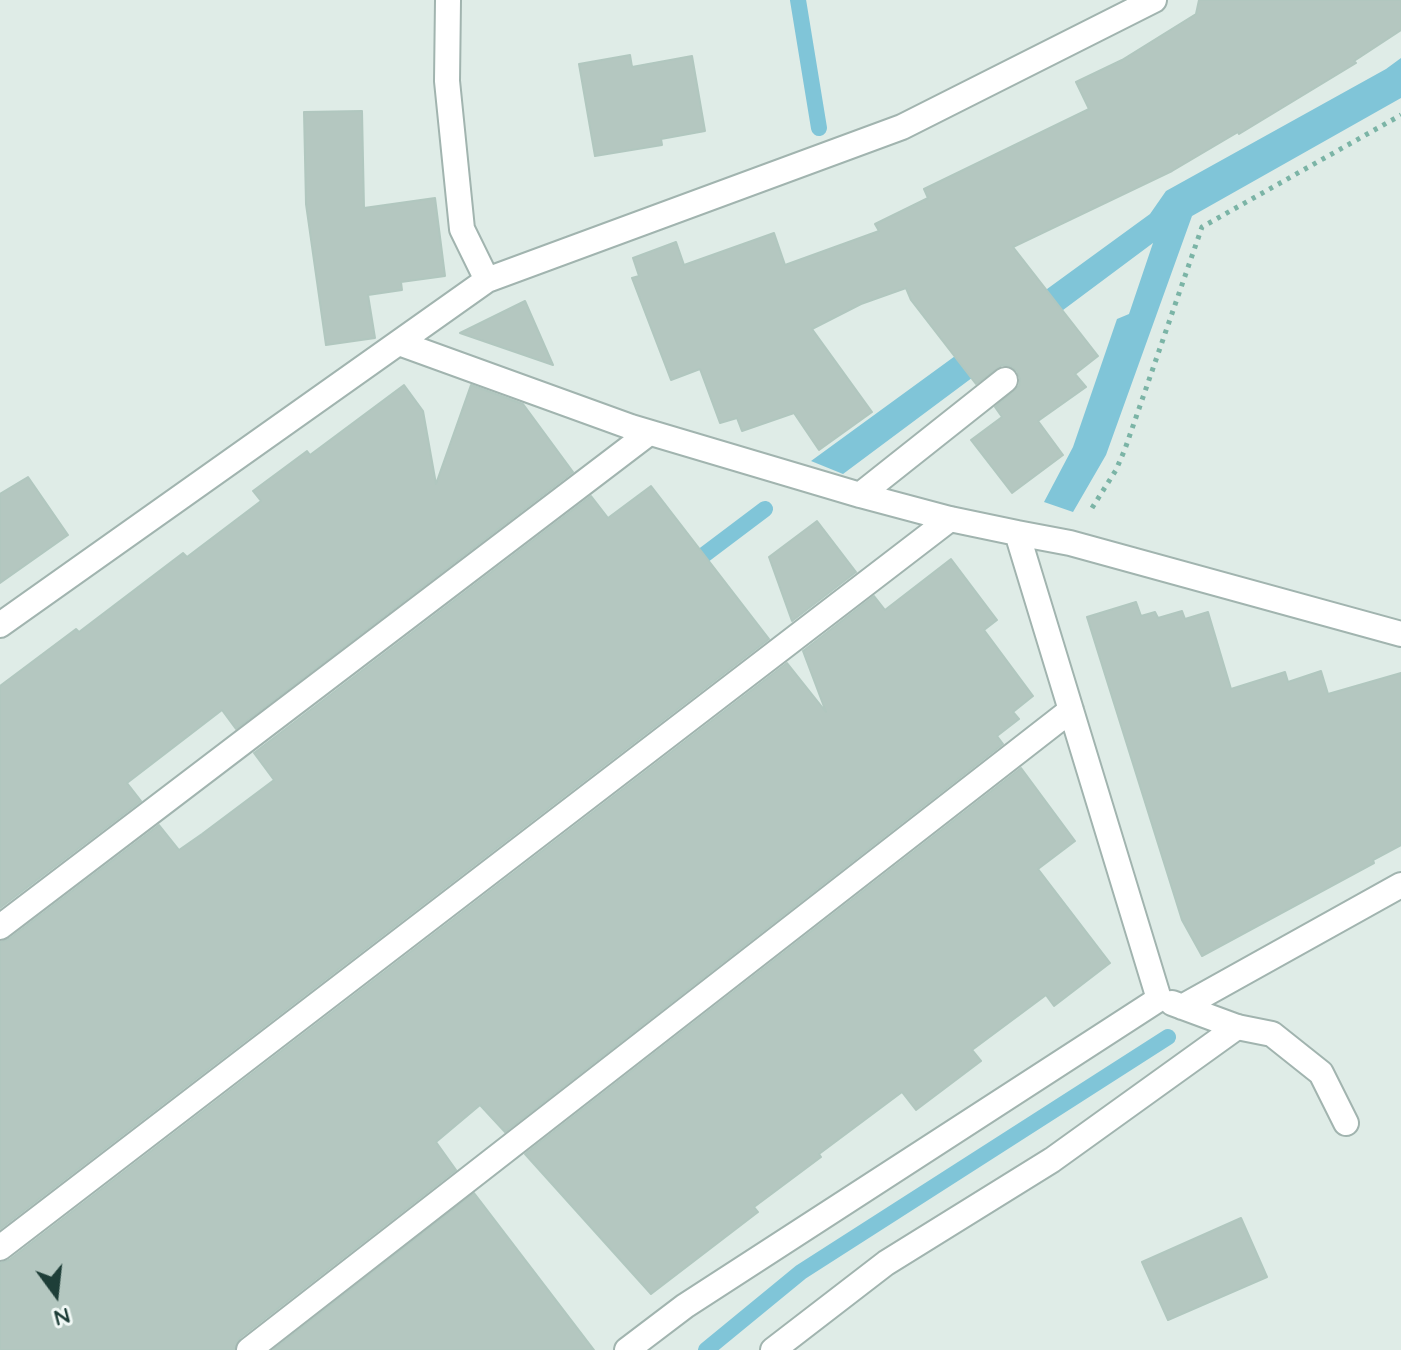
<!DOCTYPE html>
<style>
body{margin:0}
#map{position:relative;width:1401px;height:1350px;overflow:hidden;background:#dfece7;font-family:Quicksand,sans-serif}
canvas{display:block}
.north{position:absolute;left:16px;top:1254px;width:80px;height:80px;-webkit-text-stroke:6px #f0f8f5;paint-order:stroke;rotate:165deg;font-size:22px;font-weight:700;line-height:32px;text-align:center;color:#1e3e38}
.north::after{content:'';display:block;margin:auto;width:28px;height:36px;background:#1e3e38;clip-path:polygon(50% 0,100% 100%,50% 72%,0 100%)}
</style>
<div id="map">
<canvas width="1401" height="1350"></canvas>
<div class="north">N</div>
</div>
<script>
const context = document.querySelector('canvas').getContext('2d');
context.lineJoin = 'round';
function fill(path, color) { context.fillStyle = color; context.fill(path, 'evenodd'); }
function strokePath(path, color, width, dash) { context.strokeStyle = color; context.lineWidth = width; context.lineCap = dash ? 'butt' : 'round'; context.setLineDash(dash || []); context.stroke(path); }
fill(new Path2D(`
 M1401 58V98L1192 216 1106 455 1073 512 1044 502 1073 447 1117 319 1129 314 1153 243 843 474 811 461 1150 214 1166 191 1386 69Z`), '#80c5d8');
strokePath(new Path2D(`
 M798 0 819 128
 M688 567 765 509
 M706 1350 801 1272 1168 1037`), '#80c5d8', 16);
const building = new Path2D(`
 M1199 0H1401V30L1354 61 1356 63 1239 134 1238 132 1172 171 1013 247 1098 356 1075 374 1086 387 1038 421 1063 455 1012 493 971 440 1002 417 995 407 1019 386 1020 379 1017 371 1010 366 1002 365 976 384 911 300 906 288 861 304 812 329 872 412 819 450 794 413 742 431 737 418 720 423 700 369 671 380 632 278 639 276 633 258 676 242 684 265 774 233 785 265 879 231 875 224 928 198 924 189 1089 109 1076 82 1122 60 1196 14Z
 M630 55 632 67 692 56 705 131 661 139 662 145 595 156 579 64Z
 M362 111 364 208 435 198 445 276 401 282 402 290 368 295 375 338 326 345 306 204 304 112Z
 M525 301 553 365 460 333Z
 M404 385 423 411 436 484 471 385 523 404 573 472 236 729 222 710 127 783 141 801 0 908V686L76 629 79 632 183 553 187 557 261 501 253 491 307 451 310 455Z
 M28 477 68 535 0 583V494Z
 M651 486 769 639 0 1229V942L9 939 159 825 179 850 202 834 274 780 254 753 591 496 608 518Z
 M817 521 856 572 792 621 769 557Z
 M951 559 997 620 984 630 1033 696 1013 712 1019 719 997 736 1003 744 505 1132 480 1105 436 1142 456 1170 240 1338 234 1350H0V1263L9 1260 787 663 826 712 803 651 874 596 885 610Z
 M1136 602 1141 616 1155 612 1158 618 1182 611 1185 619 1208 612 1231 689 1285 672 1288 682 1321 671 1328 694 1401 673V845L1373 860 1374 863 1202 956 1182 920 1087 617Z
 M1021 768 1075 841 1038 869 1110 963 1054 1006 1046 995 972 1050 981 1061 916 1110 902 1092 819 1154 821 1157 754 1207 758 1212 651 1294 525 1154Z
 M474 1193 594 1350H273Z
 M1241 1218 1267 1277 1168 1320 1142 1262Z`);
fill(building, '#b4c7c0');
strokePath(building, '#b1c7bf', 2);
const service = new Path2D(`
 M1237 1027 1272 1034 1321 1073 1346 1123`);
const minor = new Path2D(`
 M448 0 447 81 462 229 487 280
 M399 343 631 427 860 495 950 519 1017 533 1159 999 685 1306 627 1350
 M860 495 1005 380
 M1017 533 1070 543 1401 634
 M0 625 487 280 902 127 1154 0
 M0 927 649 433
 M1172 1003 1237 1027
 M1182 1007 1401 885
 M0 1248 950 519
 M249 1350 1071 710
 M773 1350 886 1263 1052 1160 1237 1027`);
strokePath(service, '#a1b4af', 28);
strokePath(minor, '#a1b4af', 28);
strokePath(new Path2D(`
 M1092 508 1116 470 1125 449 1202 227 1401 115`), '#7bb4a6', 5, [4, 6]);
strokePath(service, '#fff', 24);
strokePath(minor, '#fff', 24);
</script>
